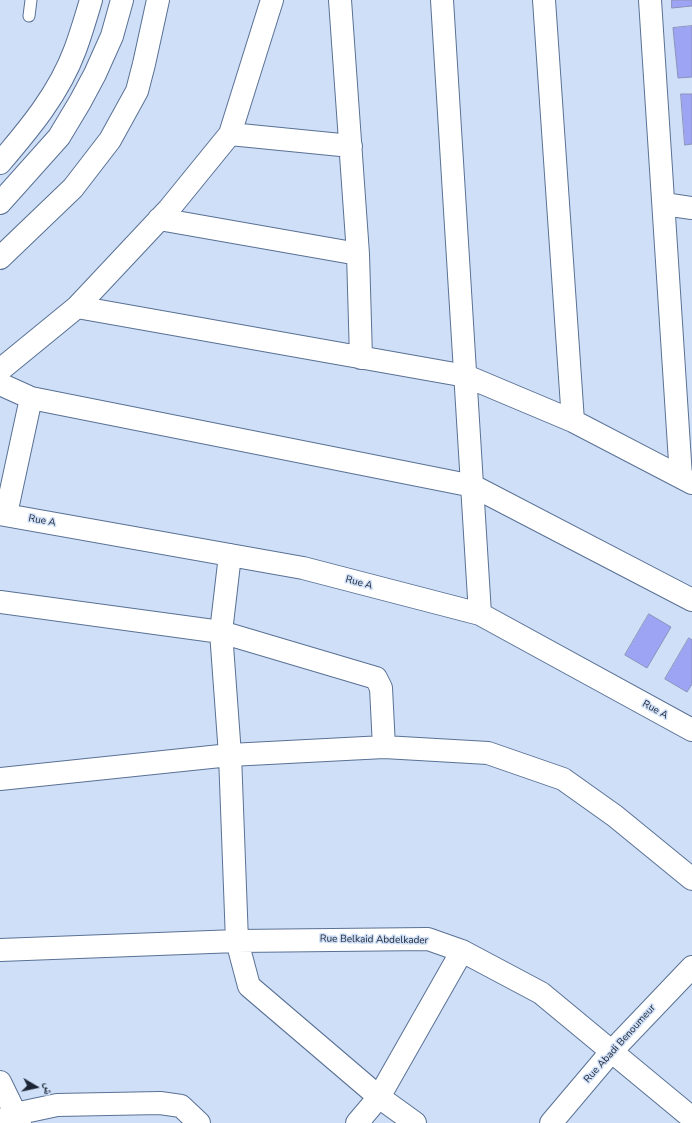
<!DOCTYPE html>
<meta charset="utf-8">
<style>
body{margin:0}
#map{position:relative;width:692px;height:1123px;overflow:hidden;background:#cfdff7;font-family:"Nunito Sans","Noto Naskh Arabic",sans-serif}
canvas{display:block}
.north{position:absolute;left:16px;top:1067px;width:40px;height:40px;-webkit-text-stroke:3px #cfdff7;paint-order:stroke;rotate:99deg;font-size:11px;font-weight:700;line-height:16px;text-align:center;color:#1a2433}
.north::after{content:'';display:block;margin:auto;width:14px;height:18px;background:#1a2433;clip-path:polygon(50% 0,100% 100%,50% 72%,0 100%)}
</style>
<div id="map">
<canvas width="692" height="1123"></canvas>
<div class="north">ش</div>
</div>
<script>
const context = document.querySelector('canvas').getContext('2d');
context.lineJoin = 'round';
function fill(path, color) { context.fillStyle = color; context.fill(path, 'evenodd'); }
function strokePath(path, color, width, dash) { context.strokeStyle = color; context.lineWidth = width; context.lineCap = dash ? 'butt' : 'round'; context.setLineDash(dash || []); context.stroke(path); }
function drawText(font, color, halo, rows, align = 'center') {
  context.font = font + ' "Nunito Sans",sans-serif'; context.lineWidth = 3; context.setLineDash([]); context.textBaseline = 'middle'; context.strokeStyle = halo; context.fillStyle = color; for (const [text, x, y, turn = 0] of rows) {
    context.save(); context.translate(x, y); context.rotate((+turn || 0) * Math.PI / 180); context.textAlign = isNaN(turn) ? turn : align; if (halo) context.strokeText(text, 0, 0); context.fillText(text, 0, 0); context.restore();
  }
}
const building = new Path2D(`
 M672 0H692V6L672 8Z
 M692 26V77L678 78 673 28Z
 M681 94H692V144L685 145Z
 M649 614 671 627 647 668 625 655Z
 M689 638 692 640V684L687 692 665 679Z`);
fill(building, '#9ca4f3');
strokePath(building, '#8d92bc', 1);
const service = new Path2D(`
 M29 16 31 0`);
const minor = new Path2D(`
 M340 0 358 254 361 358
 M442 0 480 614
 M544 0 573 421
 M650 0 681 477
 M230 134 351 146
 M664 204 692 208
 M159 219 358 254
 M0 258 73 188 110 140 137 91 144 64 158 0
 M77 307 466 376 573 421 692 483
 M0 370 77 307 169 209 230 134 272 0
 M0 384 31 398 473 486 692 600
 M0 514 303 568 480 614 692 730
 M6 514 31 398
 M230 555 221 632 230 755 237 941 249 986 379 1097 415 1123
 M0 602 221 632 376 678 381 688 384 747
 M0 779 230 755 384 747 488 753 563 779 615 816 692 879
 M0 950 237 941 428 939 462 951 541 993 692 1118
 M0 1082 20 1123
 M0 1121 15 1114 57 1105 160 1103 181 1106 199 1123
 M357 1123 379 1097 462 951
 M551 1123 611 1052 692 967`);
const primary = new Path2D(`
 M0 163C30 128 59 93 75 50 81 34 86 17 91 0
 M0 203 59 137 80 102 95 74 112 36 122 0`);
strokePath(service, '#597195', 13);
strokePath(minor, '#597195', 24);
strokePath(primary, '#597195', 24);
strokePath(service, '#fff', 11);
strokePath(minor, '#fff', 22);
strokePath(primary, '#fff', 22);
drawText('10px', '#1a2433', '#cfdff7', [
 ["Rue A",42,521,10],
 ["Rue A",359,583,15],
 ["Rue A",655,710,29],
 ["Rue Belkaid Abdelkader",374,940,1],
 ["Rue Abadi Benoumeur",620,1044,-48]
]);
</script>
